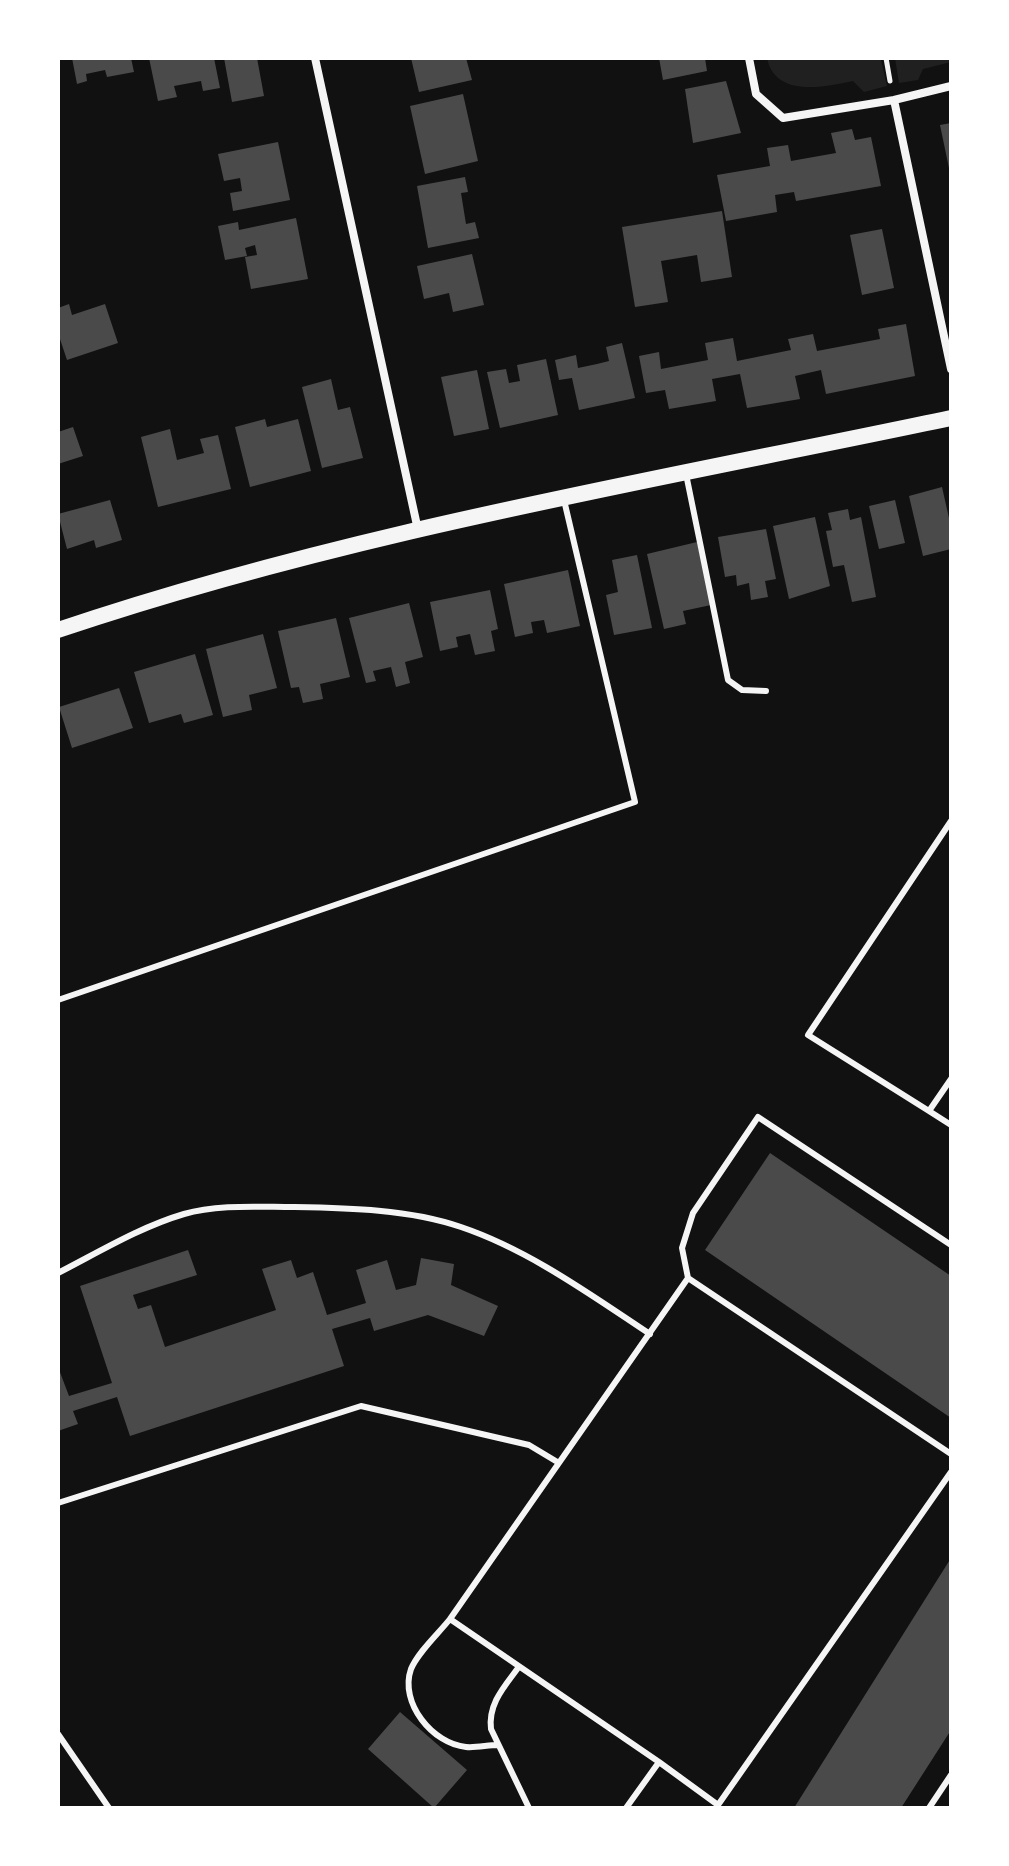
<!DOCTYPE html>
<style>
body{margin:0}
#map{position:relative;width:1009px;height:1866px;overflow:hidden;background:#111;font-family:"IBM Plex Serif",serif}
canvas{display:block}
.frame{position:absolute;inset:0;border:60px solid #fff;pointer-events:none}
</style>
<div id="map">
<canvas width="1009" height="1866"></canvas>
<div class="frame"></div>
</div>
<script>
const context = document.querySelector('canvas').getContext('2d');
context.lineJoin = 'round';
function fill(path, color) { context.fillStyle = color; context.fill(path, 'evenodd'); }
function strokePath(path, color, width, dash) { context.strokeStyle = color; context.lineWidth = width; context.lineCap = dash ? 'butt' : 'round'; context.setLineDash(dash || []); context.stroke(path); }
fill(new Path2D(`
 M767 58H876L881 60 887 86 864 92 853 81C825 87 775 98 767 58Z
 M895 58H951V62L923 69 918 80 899 83Z`), '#202020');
fill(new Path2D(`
 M72 58H131L134 72 107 77 105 70 86 74 87 81 77 84Z
 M149 58H214L220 88 203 91 201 81 174 86 177 97 158 101Z
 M224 58H257L264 96 232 102Z
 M411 58H466L472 80 419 92Z
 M659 58H705L707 71 663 80Z
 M726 81 741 133 693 143 685 89Z
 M463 94 478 161 425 174 410 106Z
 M951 123V173H950L940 125Z
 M852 129 855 140 871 137 881 186 796 201 794 192 775 195 777 212 726 221 717 175 770 166 767 148 788 145 791 161 836 153 831 133Z
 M278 142 290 200 233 211 230 193 242 191 240 178 224 181 218 154Z
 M465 177 468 192 461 193 466 224 475 222 479 238 428 248 417 186Z
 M722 211 732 277 701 282 697 255 661 261 668 302 635 307 622 227Z
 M296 218 308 279 251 289 245 257 257 255 255 245 245 248 247 256 225 260 218 226 238 222 239 230Z
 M882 229 894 288 862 295 850 235Z
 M472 254 484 305 453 312 449 293 424 299 417 266Z
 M69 304 72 315 105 304 118 343 67 360 58 333V308Z
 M906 324 915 376 826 394 821 370 795 376 800 399 747 408 740 374 712 379 716 401 669 409 665 390 646 393 639 356 659 352 661 369 708 360 705 343 733 338 737 361 791 350 788 339 813 334 817 351 880 339 878 329Z
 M622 343 635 398 579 410 572 378 559 380 555 360 576 355 578 368 597 364 609 361 606 347Z
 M546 359 558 415 500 428 487 372 506 369 509 383 520 381 517 365Z
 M477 370 489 429 454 436 441 377Z
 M331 379 338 410 350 407 363 458 322 468 302 387Z
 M265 419 267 427 298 419 311 471 250 487 235 427Z
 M73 427 83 456 58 464V432Z
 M170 429 177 460 204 453 200 439 218 435 231 489 158 507 141 437Z
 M942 487 951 527V549L923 556 909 496Z
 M110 500 122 540 96 548 94 540 67 549 58 514Z
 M895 500 905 543 879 549 869 506Z
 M848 509 850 520 861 517 876 597 852 602 844 565 833 567 826 531 832 530 828 513Z
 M815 517 830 586 789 599 773 526Z
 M766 529 776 579 765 581 768 597 751 600 749 583 737 586 736 575 725 577 718 537Z
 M697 542 711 605 683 611 686 624 664 629 647 554Z
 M637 555 652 628 614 635 606 595 618 592 612 560Z
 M568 570 580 626 547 633 544 620 531 622 533 633 515 637 504 584Z
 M490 590 498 629 491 631 495 651 475 655 470 634 456 637 458 647 440 651 430 602Z
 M409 603 423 657 405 662 410 683 396 687 391 667 373 671 376 681 366 683 349 618Z
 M336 618 350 677 320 684 323 699 303 703 299 687 291 688 278 631Z
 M263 634 277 688 249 695 252 710 223 717 206 649Z
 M195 654 213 715 184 723 181 714 149 723 134 672Z
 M119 688 133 728 72 748 59 707Z
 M770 1153 951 1276V1418L705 1250Z
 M188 1250 197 1275 133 1295 138 1309 151 1305 165 1347 276 1310 262 1269 291 1260 297 1278 313 1272 327 1315 366 1303 356 1270 387 1260 396 1290 416 1285 421 1258 454 1264 451 1285 498 1306 484 1336 428 1315 374 1331 370 1318 332 1329 344 1366 130 1436 117 1397 73 1411 78 1424 58 1431V1367L69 1396 112 1383 80 1286Z
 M951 1558V1730L901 1808H794Z
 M400 1712 467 1770 434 1808 368 1749Z`), '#4a4a4a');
strokePath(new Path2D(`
 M886 58 890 81`), '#f5f5f5', 5);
strokePath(new Path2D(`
 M686 474 728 680 742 690 766 691
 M58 1000 635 802 564 500
 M951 1079 929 1111 951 1125
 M929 1111 808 1035 951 821
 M58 1273C99 1252 140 1227 184 1214 217 1204 259 1207 293 1207 347 1208 409 1209 461 1227 529 1250 591 1295 650 1334
 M688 1278 951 1454
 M58 1503 361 1406 529 1445 559 1463
 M450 1619C438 1634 418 1652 411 1669 399 1703 433 1744 466 1747 476 1748 488 1745 498 1745
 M518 1668C504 1687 488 1704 491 1729L529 1808
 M58 1734 109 1808
 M659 1762 718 1805 951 1472
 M626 1808 659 1762 450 1619 688 1278 682 1248 693 1213 758 1117 951 1245
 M929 1808 951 1775`), '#f5f5f5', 6);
strokePath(new Path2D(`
 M315 58 418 530
 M749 58 756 94 783 118 894 100 951 86
 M894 100 951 369`), '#f5f5f5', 8);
strokePath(new Path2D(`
 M58 630C348 532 652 481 951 418`), '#f5f5f5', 16);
</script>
